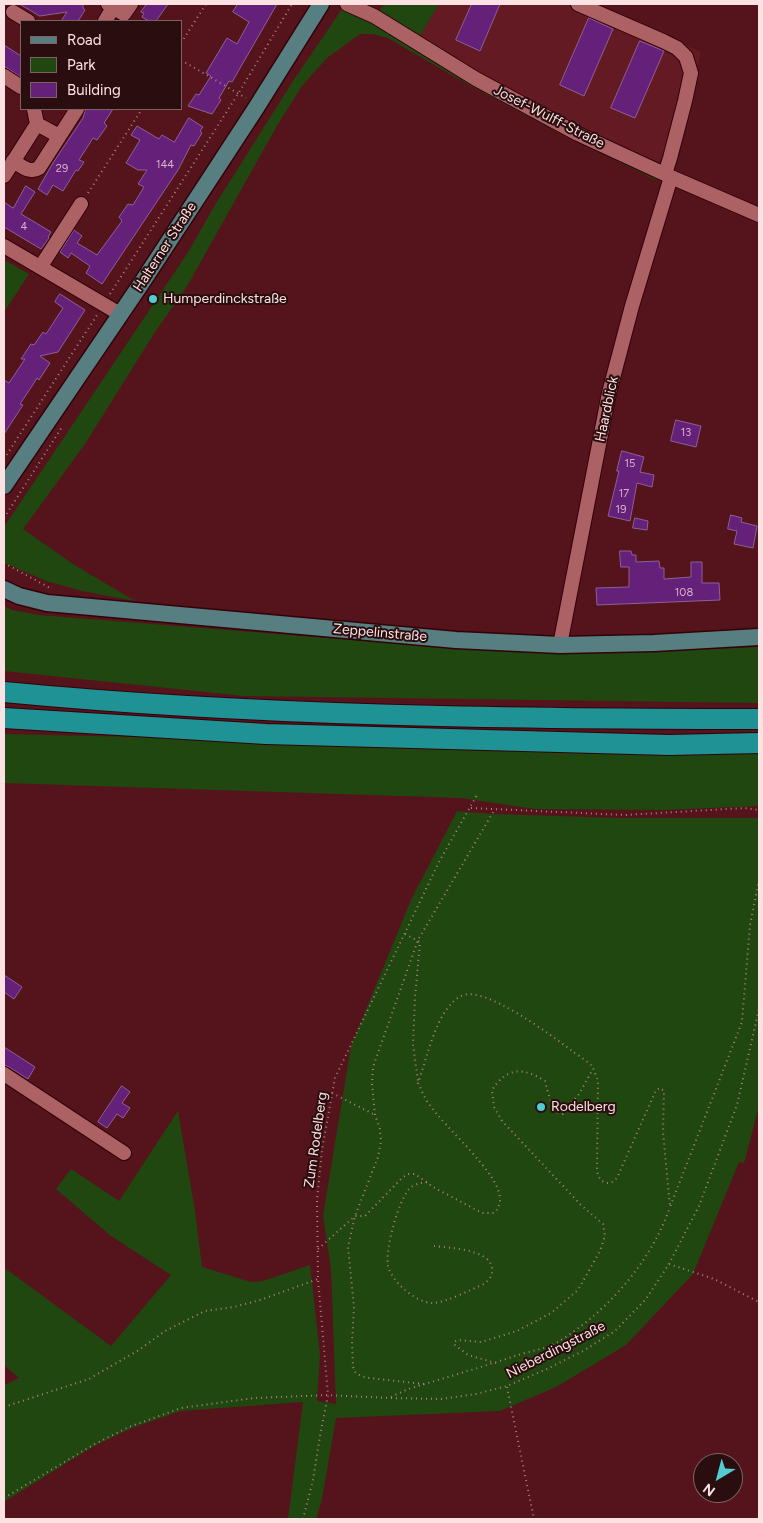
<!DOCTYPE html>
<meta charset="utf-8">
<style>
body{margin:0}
#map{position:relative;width:763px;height:1523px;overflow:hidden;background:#55141c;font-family:Figtree,sans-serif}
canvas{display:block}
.frame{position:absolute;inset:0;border:5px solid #fce2e2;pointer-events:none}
.legend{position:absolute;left:20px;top:20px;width:162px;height:90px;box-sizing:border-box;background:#290d0f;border:1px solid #7d6263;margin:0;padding:6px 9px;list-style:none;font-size:15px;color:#fce2e2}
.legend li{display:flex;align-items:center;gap:10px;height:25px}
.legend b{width:25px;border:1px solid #7d6263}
.north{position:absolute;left:693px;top:1453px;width:50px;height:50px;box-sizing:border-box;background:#290d0f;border:1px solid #7d6263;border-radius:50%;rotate:217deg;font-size:14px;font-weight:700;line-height:20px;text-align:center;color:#fce2e2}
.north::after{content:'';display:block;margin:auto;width:18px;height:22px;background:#52ccd0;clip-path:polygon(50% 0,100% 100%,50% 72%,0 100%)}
</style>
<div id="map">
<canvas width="763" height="1523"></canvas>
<div class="frame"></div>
<ul class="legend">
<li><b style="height:6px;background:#577f82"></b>Road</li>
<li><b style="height:14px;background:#20470f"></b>Park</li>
<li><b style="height:14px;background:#652079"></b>Building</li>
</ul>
<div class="north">N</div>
</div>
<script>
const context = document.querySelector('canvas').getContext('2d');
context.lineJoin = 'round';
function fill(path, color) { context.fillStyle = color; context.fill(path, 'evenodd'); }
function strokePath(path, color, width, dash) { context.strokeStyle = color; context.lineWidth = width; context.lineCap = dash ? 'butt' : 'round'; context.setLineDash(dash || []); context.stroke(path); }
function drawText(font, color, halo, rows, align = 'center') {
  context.font = font + ' Figtree,sans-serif'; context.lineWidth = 4; context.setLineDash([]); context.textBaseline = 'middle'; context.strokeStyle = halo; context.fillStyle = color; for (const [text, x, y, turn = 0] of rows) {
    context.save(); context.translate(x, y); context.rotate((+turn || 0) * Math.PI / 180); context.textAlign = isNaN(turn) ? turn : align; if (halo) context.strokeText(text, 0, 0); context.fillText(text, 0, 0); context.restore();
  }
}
fill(new Path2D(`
 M439 4H589L701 52 672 168 642 156 524 100 418 39Z`), '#641a23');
fill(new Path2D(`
 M385 4H439L418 39 376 14Z
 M342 9 368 21 476 83 656 175 658 181 563 135 469 85 388 38 373 34H360L327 58 302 86 278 124 186 288 155 332 85 444 23 529 73 564 135 601 82 591 46 581 5 563 4 527 187 254 215 205 293 81Z
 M4 260 29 274 4 312Z
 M4 606 12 610 39 615 452 648 584 653 759 647V703L244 696 4 671Z
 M4 734 759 751V806L663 810 535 809 461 798 4 783Z
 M457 811 491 814 619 818H759V1106L744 1163 739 1162 693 1274 626 1345 556 1387 500 1411 336 1418 322 1499 316 1519H288L303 1402 181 1411 132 1428 94 1446 4 1502V1385L19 1378 4 1365V1271L6 1269 111 1346 171 1275 111 1236 56 1189 71 1169 119 1201 178 1111 195 1211 202 1267 251 1282 263 1281 310 1265 320 1354 317 1401 336 1404 331 1269 323 1216 351 1046 411 900Z`), '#20470f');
const building = new Path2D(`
 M20 4H83V8L85 10 78 21H61L67 12 40 16Z
 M147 4H168L156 21H149L142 17 144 13 141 12Z
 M238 4H277L232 82 229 81 219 98 221 100 212 114 188 106 196 94 199 95 211 76 206 73 227 38 237 44 249 22 233 12Z
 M472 4H500L480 51 456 40Z
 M589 18 613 29 584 96 560 85Z
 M640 41 664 51 635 118 611 108Z
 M4 45 21 56V77L4 66Z
 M86 109H113L104 123 107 126 97 140 93 138 79 160 84 162 78 171 76 170 63 191 53 185 47 195 38 189 53 163 83 118Z
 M189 118 203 127 200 131 202 133 194 146 191 145 178 170 102 284 86 273 90 266 71 253 68 258 60 252 74 230 82 236 77 243 97 255 122 221 119 217 128 204 133 205 144 187 138 184 147 170H138L126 163 140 140 131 135 137 126 159 139 162 135 174 142Z
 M26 186 35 192 21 214 51 232 48 237 49 238 41 249 4 227V202L13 208Z
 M60 294 85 310 58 352 40 356 50 363 39 380 37 378 32 386 20 404 23 405 4 434V380L9 383 25 359H21L31 344 34 345 43 332 46 334 63 308 55 302Z
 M676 420 701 426 696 447 671 441Z
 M622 451 644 457 640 472 654 475 652 487 637 483 630 521 608 516 619 471H617Z
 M731 515 742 518 741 522 757 526 753 548 734 544 737 531 728 529Z
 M635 518 648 521 647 530 633 528Z
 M620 551H631L632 555H636V562L659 561 660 568H664V579L691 577V562H702V583H719L720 600 597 605 596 588 629 587V567H621Z
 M4 975 22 987 14 999 4 992Z
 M4 1047 35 1067 28 1079 9 1067 4 1065Z
 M122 1086 130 1092 122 1103 130 1108 123 1118 117 1114 107 1128 98 1122Z`);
fill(building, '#652079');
strokePath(building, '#8a6198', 1);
const minor = new Path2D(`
 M108 4 124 14 131 4
 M347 4 374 16 476 79 578 134 671 177 759 215
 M578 4 663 41 677 48 686 57 691 73 685 101 670 158 665 174
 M13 12 28 21
 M105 21 113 8
 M4 76 21 87
 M37 124 59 136
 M13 161C22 166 29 174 39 168L77 109
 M4 176 37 124 34 109
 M4 246 120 314
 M41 266 81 204
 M560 645 609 393 632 306 671 177
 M4 1074 124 1153`);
const major = new Path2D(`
 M4 486 141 284 256 108 321 4
 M4 589 19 596 47 603 456 640 560 645 654 643 759 637`);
const highway = new Path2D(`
 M4 692C255 716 507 719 759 719
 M4 718 266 734 669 745 759 743`);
strokePath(minor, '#320209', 16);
strokePath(major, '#320209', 19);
strokePath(highway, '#320209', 22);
strokePath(new Path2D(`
 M181 43 206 4
 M181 60 246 98
 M88 193 142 109
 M110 294 238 94 292 4
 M4 459 97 315
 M4 518 62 427
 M4 563 50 588
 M471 808 625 815 744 808 759 810
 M405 934 420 942 415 997 413 1045 418 1081
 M332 1093 375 1115
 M427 1182C420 1183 414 1184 409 1189 398 1202 385 1249 388 1266 392 1282 416 1303 433 1303 445 1303 472 1289 484 1284 490 1279 493 1275 492 1267 488 1249 449 1248 434 1246
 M318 1249 355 1216H365L402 1178 408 1174H415L433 1187 482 1213H494C498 1209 500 1205 500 1199 500 1173 444 1127 429 1104 424 1098 422 1090 418 1083 427 1059 436 1009 461 996 483 984 552 1036 571 1050 577 1055 586 1060 592 1066 594 1070 596 1076 598 1080L597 1170C598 1178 602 1184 611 1183L617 1178 656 1090 660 1088 664 1091 663 1132 670 1207 742 1022 750 925 759 880
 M669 1264 714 1279 759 1302
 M496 1363 468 1355 455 1345 454 1342 458 1340 481 1342 517 1331 551 1313 578 1290 600 1251 605 1236 603 1224 581 1205 502 1121 494 1107 492 1090C507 1067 523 1067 545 1081 548 1093 550 1102 556 1112L563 1114 579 1094 593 1069
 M424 1384 369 1378 361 1376 355 1372 353 1367 352 1343 354 1307 348 1247 355 1216 378 1157 381 1141 380 1129 375 1115 372 1084 373 1067 418 940 495 809
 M507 1387 534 1519
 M391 1397 408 1389C445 1378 482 1367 518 1355 530 1351 546 1349 558 1342 608 1311 651 1262 670 1207
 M4 1407 89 1379 139 1350 165 1331 205 1311 234 1307 260 1300 318 1279
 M4 1498 93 1445 129 1427 181 1408 254 1398 328 1395 389 1398 441 1399 476 1394 507 1386 547 1369 583 1351 615 1331 646 1299 669 1264 699 1206 737 1105 759 1009
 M303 1519 313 1480 320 1436 328 1395 318 1279 317 1200 322 1150 335 1078 440 860 477 795`), '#ad8184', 2, [1, 4]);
strokePath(minor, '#ac6265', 14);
strokePath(major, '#577f82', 16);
strokePath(highway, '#1f9295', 20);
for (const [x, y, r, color] of [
 [153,299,5,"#52ccd0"],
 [541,1107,5,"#52ccd0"]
]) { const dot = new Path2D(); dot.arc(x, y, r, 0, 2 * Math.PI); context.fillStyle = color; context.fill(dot); strokePath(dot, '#290d0f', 2); }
drawText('11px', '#d6b2c8', null, [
 ["144",165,165],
 ["29",62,169],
 ["4",24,227],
 ["13",686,433],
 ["15",630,464],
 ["17",624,494],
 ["19",621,510],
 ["108",684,593]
]);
drawText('14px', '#fce2e2', '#290d0f', [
 ["Josef-Wulff-Straße",549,117,27],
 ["Halterner Straße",165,247,-57],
 ["Haardblick",607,409,-78],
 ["Zeppelinstraße",380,633,5],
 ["Zum Rodelberg",316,1140,-82],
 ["Nieberdingstraße",556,1350,-27]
]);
drawText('14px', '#fce2e2', '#290d0f', [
 ["Humperdinckstraße",163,299],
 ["Rodelberg",551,1107]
], 'left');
</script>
